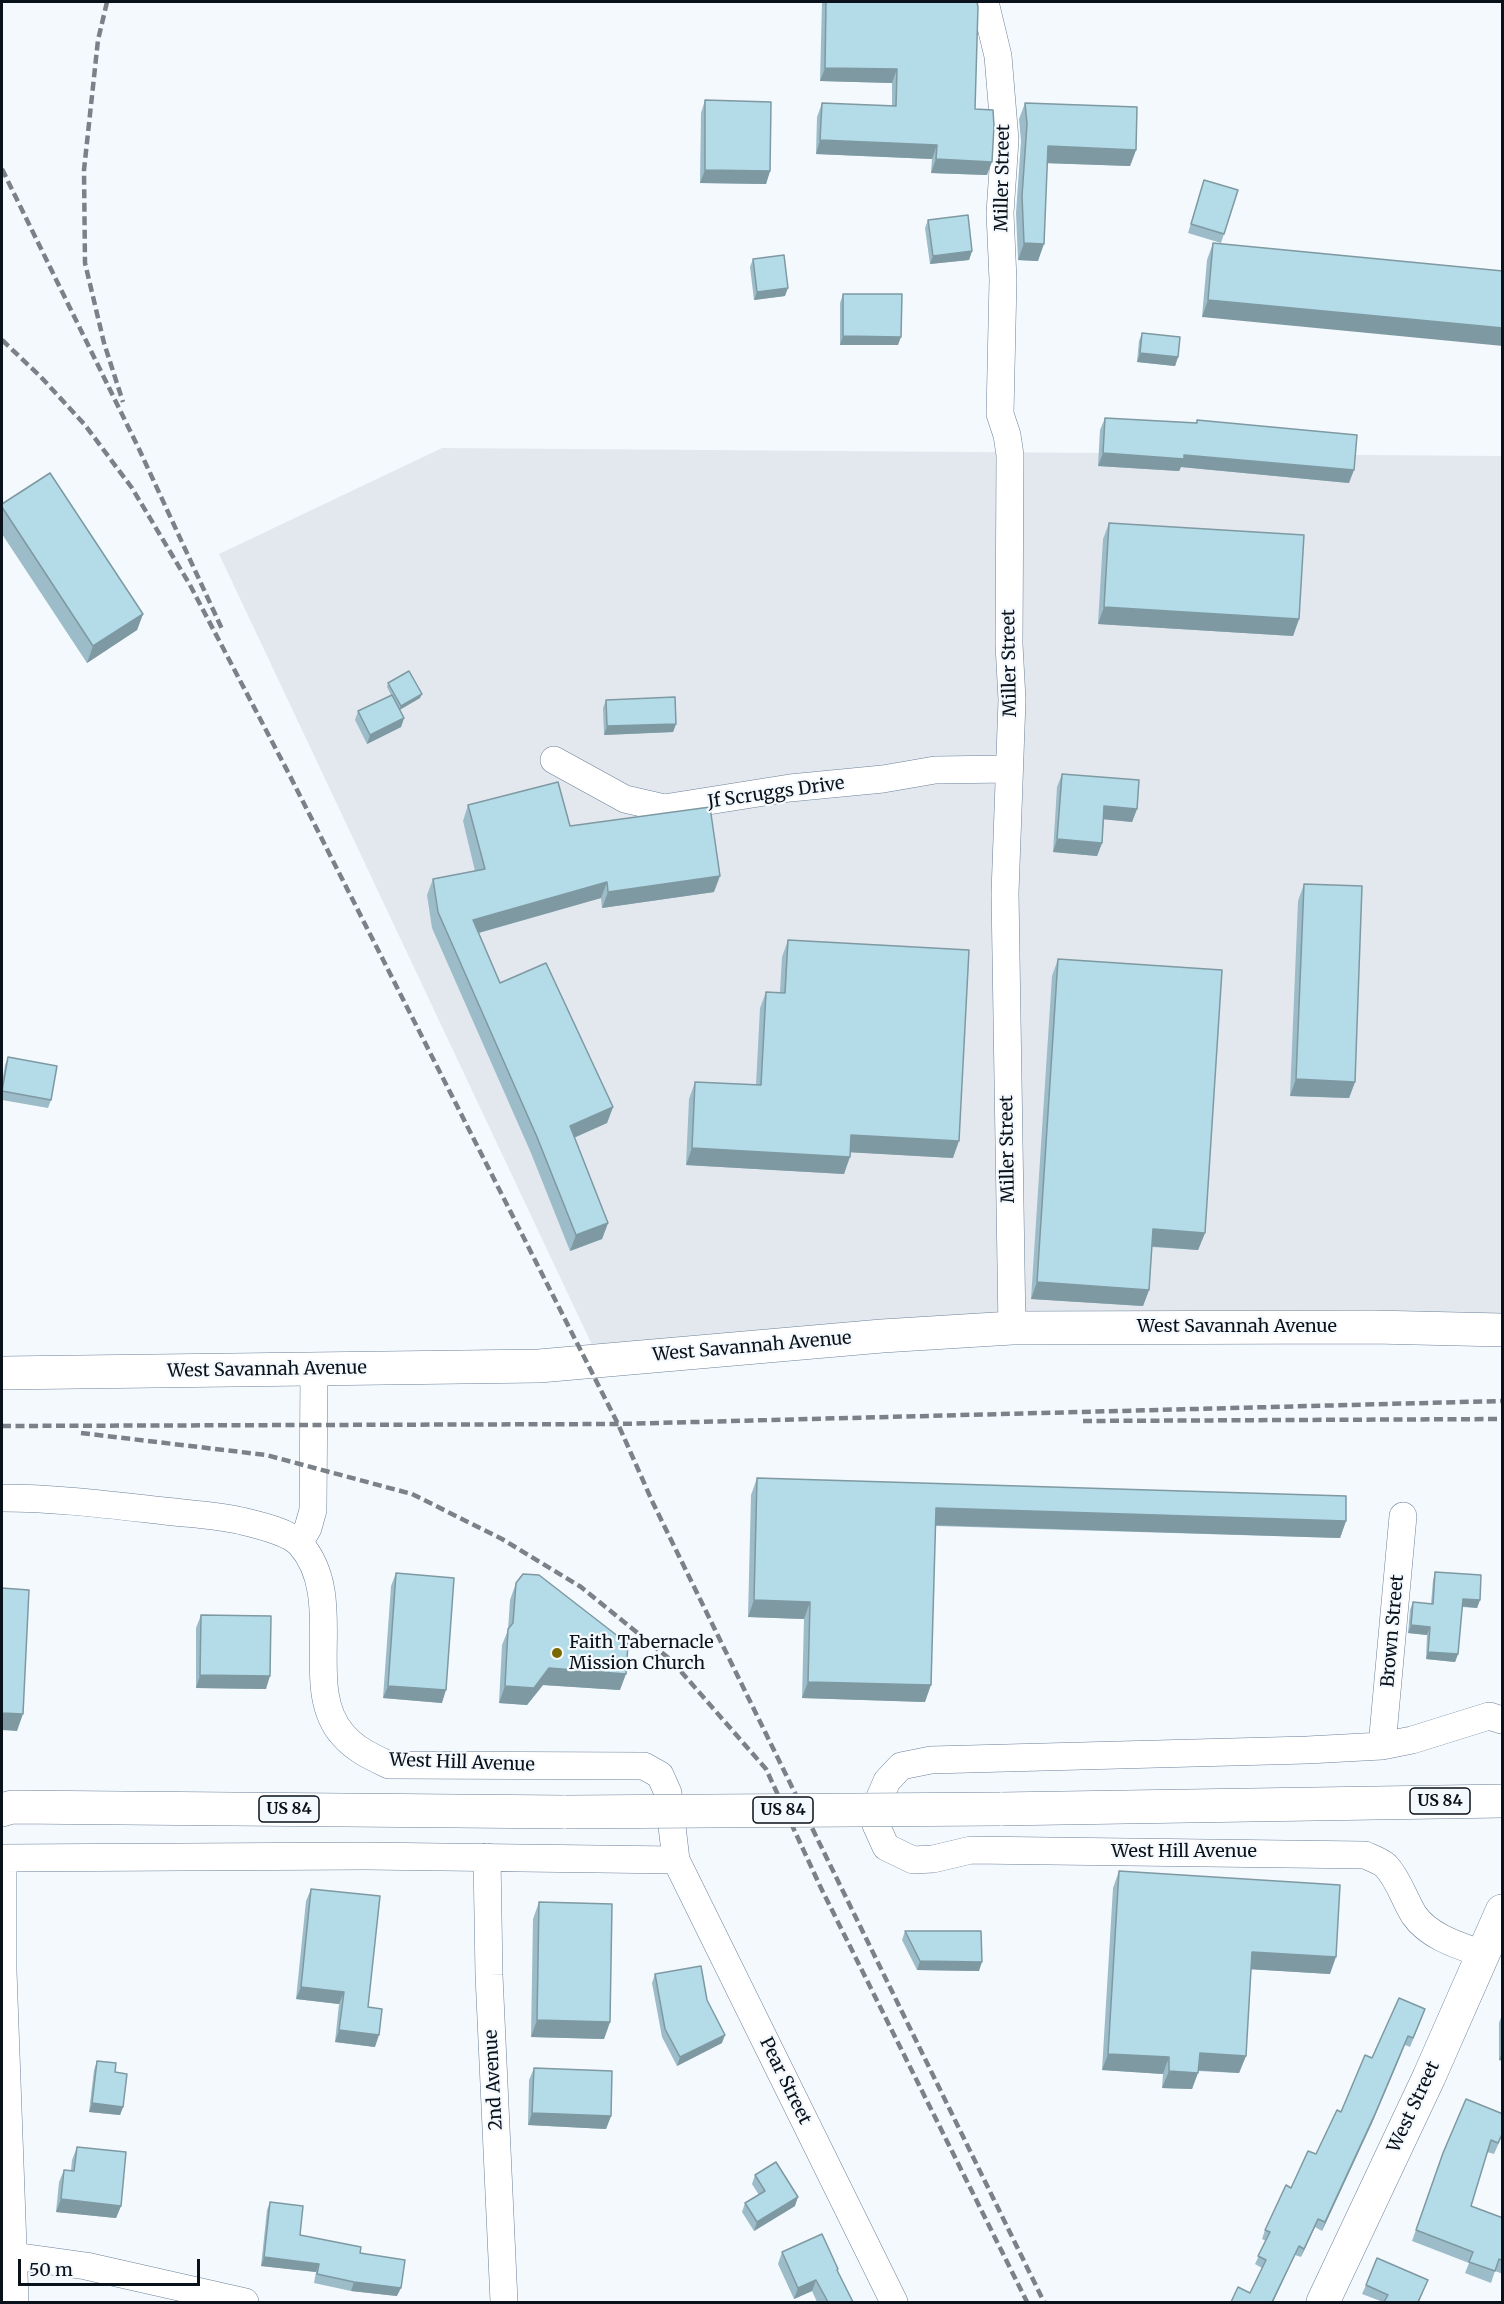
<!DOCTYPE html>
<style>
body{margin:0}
#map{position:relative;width:1504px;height:2304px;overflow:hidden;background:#f4f9fe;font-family:Merriweather,serif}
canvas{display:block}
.frame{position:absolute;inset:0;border:3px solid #09111a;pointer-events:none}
.scale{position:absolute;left:18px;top:2259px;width:182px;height:27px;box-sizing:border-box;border:3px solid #09111a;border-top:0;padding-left:8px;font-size:18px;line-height:21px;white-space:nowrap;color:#09111a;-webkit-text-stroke:4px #f4f9fe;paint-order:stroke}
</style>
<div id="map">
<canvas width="1504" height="2304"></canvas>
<div class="frame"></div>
<div class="scale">50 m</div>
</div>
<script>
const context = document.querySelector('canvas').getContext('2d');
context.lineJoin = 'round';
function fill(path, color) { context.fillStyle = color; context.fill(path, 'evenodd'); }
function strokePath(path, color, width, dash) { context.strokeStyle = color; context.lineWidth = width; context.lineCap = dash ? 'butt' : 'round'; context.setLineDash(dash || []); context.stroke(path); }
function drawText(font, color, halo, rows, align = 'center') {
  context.font = font + ' Merriweather,serif'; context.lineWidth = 4.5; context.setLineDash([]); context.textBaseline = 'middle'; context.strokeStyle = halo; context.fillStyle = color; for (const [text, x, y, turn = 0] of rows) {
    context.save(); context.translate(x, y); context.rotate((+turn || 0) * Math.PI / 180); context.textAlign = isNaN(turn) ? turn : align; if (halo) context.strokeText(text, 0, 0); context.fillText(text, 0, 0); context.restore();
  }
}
fill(new Path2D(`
 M442 448 1502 456V1319L593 1347 219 554Z`), '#e3e8ef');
const minor = new Path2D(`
 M985 2 998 56 1005 140 1000 213 1003 280 1000 414 1007 435 1010 455 1009 644 1012 700 1005 893 1012 1328
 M554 760 625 799 664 808 790 788 883 779 935 770 1009 769
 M2 1498C56 1498 111 1505 165 1511 190 1514 217 1515 242 1521 259 1525 289 1532 300 1544 348 1598 300 1687 343 1735 356 1750 372 1757 389 1765L644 1766 660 1775 668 1793 676 1860 894 2302
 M299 1543 308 1528 313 1510 314 1370
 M1382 1746 1403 1516
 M487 1857 489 1975 504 2302
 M2 1858 365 1856 676 1860
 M3 1858V1971L15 2302
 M1483 1954C1460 1946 1429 1937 1414 1915 1404 1899 1399 1880 1386 1866 1381 1861 1372 1858 1365 1855L971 1850 933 1859 913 1860 886 1847 876 1825 880 1797 887 1781 901 1766 931 1760 1307 1750 1382 1746 1412 1740 1489 1716 1502 1720
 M14 2256 86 2266 245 2302`);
const tertiary = new Path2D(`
 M2 1373 539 1366 882 1336 1012 1328 1373 1327 1502 1330
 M1323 2302 1429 2077 1502 1911`);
const trunk = new Path2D(`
 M1000 1809 1502 1801
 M2 1810 12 1807 566 1812`);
strokePath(minor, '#6c8199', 28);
strokePath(tertiary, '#6c8199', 34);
strokePath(trunk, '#6c8199', 34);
strokePath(minor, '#fff', 27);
strokePath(tertiary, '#fff', 33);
strokePath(trunk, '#fff', 33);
strokePath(new Path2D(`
 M107 2 98 40 84 170 85 263 104 343 123 402
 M2 169 139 449 222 629
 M2 340 40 376 85 425 132 488 190 585 289 774 618 1424 653 1503 1044 2302
 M1083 1421 1502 1419
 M2 1426 618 1424 1502 1401
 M81 1433 266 1455 412 1494 502 1539 581 1587 671 1660 766 1769 821 1888 1027 2302`), '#7b8188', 4.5, [9, 4.5]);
const trunkBridge = new Path2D(`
 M566 1812 1000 1809`);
strokePath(trunkBridge, '#6c8199', 34, []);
strokePath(trunkBridge, '#fff', 33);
fill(new Path2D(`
 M822 2H977L975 109 987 175 931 173 932 159 816 154 817 117 822 103 892 106V83L820 81Z
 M705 100 770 171 766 184 700 183 701 113Z
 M1025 103 1136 150 1130 166 1047 163 1038 261 1018 260 1016 213 1021 141 1019 119Z
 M1204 180 1224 234 1221 243 1188 233Z
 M928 220 972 251 969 260 930 264 925 228Z
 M1213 243 1503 271 1202 317 1207 260Z
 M753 259 785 296 754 300 750 267Z
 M843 294 898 345H840V303Z
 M1142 333 1178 357 1175 366 1137 362 1139 341Z
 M1105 418 1196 423 1197 420 1349 483 1181 467 1179 471 1098 466 1100 430Z
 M2 504 143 614 137 630 87 663 2 534Z
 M1109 523 1299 619 1293 636 1098 624 1103 539Z
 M388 683 420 698 400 710 404 718 401 727 367 744 355 720 358 711 391 695 387 687Z
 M606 700 676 724 673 732 604 735 603 708Z
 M1062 774 1137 809 1132 822 1104 819 1102 843 1097 856 1053 852 1057 787Z
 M468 805 570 826 714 892 602 908 601 898 479 933 500 983 613 1107 607 1123 574 1138 608 1223 602 1239 570 1251 531 1153 432 928 427 895 433 879 475 871 463 821Z
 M1304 884 1355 1082 1349 1098 1290 1096 1298 901Z
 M788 940 953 1158 850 1152 844 1174 686 1165 689 1099 695 1082 756 1085 760 1008 766 992H780L782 957Z
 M1058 959 1205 1233 1198 1250 1152 1247 1149 1290 1143 1306 1031 1299 1052 976Z
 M8 1057 51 1100 48 1108 2 1100V1083L5 1065Z
 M757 1478 1346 1521 1340 1538 936 1526 925 1702 802 1698 804 1619 748 1617 751 1495Z
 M1435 1572 1480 1600 1477 1608 1462 1607 1458 1654 1455 1662 1426 1659 1427 1635 1408 1633 1410 1610 1413 1602 1431 1604 1433 1580Z
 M396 1573 442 1703 383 1698 391 1586Z
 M516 1583 620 1690 543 1685 527 1705 499 1703 502 1645 508 1630 510 1600Z
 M201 1615 266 1689 196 1688V1628Z
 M1119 1871 1330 1974 1251 1969 1246 2056 1239 2073 1198 2071 1192 2089 1162 2088 1163 2074 1102 2070 1113 1888Z
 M311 1889 375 2047 335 2042 339 2004 296 1999 306 1901Z
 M539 1902 610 2022 604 2039 531 2037 533 1919Z
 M905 1931 979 1971 917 1970 902 1940Z
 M655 1974 707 2000 722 2043 677 2066 662 2037 652 1983Z
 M1503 2012V2061L1499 2060V2023Z
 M1422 2018 1410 2047 1405 2045 1372 2123 1322 2231 1315 2227 1301 2257 1295 2255 1273 2302H1231L1250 2293 1262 2268 1255 2264 1266 2241 1262 2239 1265 2230 1291 2188 1316 2154 1372 2058Z
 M97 2061 115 2072 123 2107 120 2115 89 2112 94 2070Z
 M534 2068 611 2116 606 2129 528 2125 529 2080Z
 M1503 2114V2134L1494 2154 1487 2152 1471 2206 1503 2218V2274L1495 2271 1491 2283 1465 2273 1469 2263 1412 2241 1443 2153Z
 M77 2147 121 2206 116 2218 56 2212 59 2182 64 2170H71L72 2160Z
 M755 2175 795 2206 754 2231 742 2212 745 2203 759 2195 752 2184Z
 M270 2202 300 2235 360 2253 397 2296 351 2291 314 2283 316 2272 261 2266 267 2210Z
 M782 2252 838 2269V2272L853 2302H817L812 2291 794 2299 778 2264Z
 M1428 2280 1419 2302H1383L1362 2294 1366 2285Z`), '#9bbcc8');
fill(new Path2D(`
 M825 68 897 69 892 83 820 81Z
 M820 140 937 145 932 159 816 154Z
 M1048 146 1136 150 1130 166 1042 163Z
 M936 159 992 162 987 175 931 173Z
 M705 170 770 171 766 184 700 183Z
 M1024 243 1044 244 1038 261 1018 260Z
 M972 251 969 260 930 264 933 256Z
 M788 288 785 296 754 300 757 292Z
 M1208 300 1503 328V346L1202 317Z
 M843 336 901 337 898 345H840Z
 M1140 353 1178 357 1175 366 1137 362Z
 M1103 453 1184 455 1354 470 1349 483 1181 467 1179 471 1098 466Z
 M1104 607 1299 619 1293 636 1098 624Z
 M143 614 137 630 87 663 93 646Z
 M422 694 420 698 399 710 401 706Z
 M404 718 401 727 367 744 370 735Z
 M676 724 673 732 604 735 607 726Z
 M1104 806 1137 809 1132 822 1100 819Z
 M1057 839 1102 843 1097 856 1053 852Z
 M720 876 714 892 602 908 608 892Z
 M607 882 601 898 467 936 473 920Z
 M1296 1079 1355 1082 1349 1098 1290 1096Z
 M613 1107 607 1123 564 1142 570 1126Z
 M851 1135 959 1141 953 1158 845 1152Z
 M692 1148 850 1157 844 1174 686 1165Z
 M608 1223 602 1239 570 1251 576 1235Z
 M1153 1229 1205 1233 1198 1250 1147 1246Z
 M1037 1282 1149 1290 1143 1306 1031 1299Z
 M936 1508 1346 1521 1340 1538 930 1525Z
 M1463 1599 1480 1600 1477 1608 1460 1606Z
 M754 1600 810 1602 804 1619 748 1617Z
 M1411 1625 1430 1627 1427 1635 1408 1633Z
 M1428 1652 1458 1654 1455 1662 1426 1659Z
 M549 1668 626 1674 620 1690 543 1685 527 1705 499 1703 505 1686Z
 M200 1675 270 1676 266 1689 196 1688Z
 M808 1682 931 1685 925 1702 802 1698Z
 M388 1686 446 1690 442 1703 383 1698Z
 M2 1713 23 1714 17 1731 2 1730Z
 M1252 1952 1336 1957 1330 1974 1246 1969Z
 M920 1961 982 1962 979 1971 917 1970Z
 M301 1987 344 1992 339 2004 296 1999Z
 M537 2020 610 2022 604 2039 531 2037Z
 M339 2030 379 2035 375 2047 335 2042Z
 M725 2035 722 2043 677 2066 680 2057Z
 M1405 2045 1372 2123 1322 2231 1325 2222Z
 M1503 2050V2061L1499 2060Z
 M1200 2053 1246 2056 1239 2073 1194 2070Z
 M1108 2054 1169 2057 1163 2074 1102 2070Z
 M1169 2071 1198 2073 1192 2089 1162 2088Z
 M92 2103 123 2107 120 2115 89 2112Z
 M532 2113 611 2116 606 2129 528 2125Z
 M798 2197 795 2206 754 2231 757 2222Z
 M61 2199 121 2206 116 2218 56 2212Z
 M1318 2219 1315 2227 1301 2257 1304 2249Z
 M1299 2246 1295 2255 1273 2302H1272Z
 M264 2257 319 2264 316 2272 261 2266Z
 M816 2280 812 2291 794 2299 798 2288Z
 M354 2282 401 2288 397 2296 351 2291Z`), '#7e99a2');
const building = new Path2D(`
 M826 2H977L978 7 975 109 993 110 994 126 992 162 936 159 937 145 820 140 822 103 896 106 897 69 825 68Z
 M705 100 771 102 770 171 705 170Z
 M1025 103 1137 107 1136 150 1048 146 1044 244 1024 243 1022 196 1027 124Z
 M1204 180 1238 190 1224 234 1191 224Z
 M968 215 972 251 933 256 928 220Z
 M1213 243 1503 271V328L1208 300Z
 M784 255 788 288 757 292 753 259Z
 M843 294H902L901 337 843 336Z
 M1142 333 1180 337 1178 357 1140 353Z
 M1105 418 1197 423V420L1357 435 1354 470 1184 455V459L1103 453Z
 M50 473 143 614 93 646 2 507V504Z
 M1109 523 1304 535 1299 619 1104 607Z
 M409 671 422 694 401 706 388 683Z
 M392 695 404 718 370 735 358 711Z
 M675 697 676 724 607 726 606 700Z
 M1062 774 1139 780 1137 809 1104 806 1102 843 1057 839Z
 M558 782 570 826 710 807 720 876 608 892 607 882 473 920 500 983 546 963 613 1107 570 1126 608 1223 576 1235 537 1137 438 912 433 879 485 869 468 805Z
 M1304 884 1362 886 1355 1082 1296 1079Z
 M788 940 969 950 959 1141 851 1135 850 1157 692 1148 695 1082 761 1085 766 992 785 993Z
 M1058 959 1222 970 1205 1233 1153 1229 1149 1290 1037 1282Z
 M8 1057 57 1066 51 1100 2 1091Z
 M757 1478 1346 1496V1521L936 1508 931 1685 808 1682 810 1602 754 1600Z
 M1435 1572 1481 1575 1480 1600 1463 1599 1458 1654 1428 1652 1430 1627 1411 1625 1413 1602 1433 1604Z
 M396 1573 454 1578 446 1690 388 1686Z
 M523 1574 539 1575 628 1644 626 1674 549 1668 534 1688 505 1686 508 1629 513 1623 516 1583Z
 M2 1588 29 1590 23 1714 2 1713Z
 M201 1615 271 1616 270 1676 200 1675Z
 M1119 1871 1340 1885 1336 1957 1252 1952 1246 2056 1200 2053 1198 2073 1169 2071V2057L1108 2054Z
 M311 1889 380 1896 368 2007 382 2009 379 2035 339 2030 344 1992 301 1987Z
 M539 1902 612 1904 610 2022 537 2020Z
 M905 1931H981L982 1962 920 1961Z
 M701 1966 707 2000 725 2035 680 2057 665 2029 655 1974Z
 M1399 1998 1425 2009 1413 2038 1408 2036 1375 2114 1325 2222 1318 2219 1304 2249 1299 2246 1272 2302H1231L1238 2287 1250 2293 1266 2260 1258 2256 1270 2232 1265 2230 1286 2185 1291 2188 1308 2151 1316 2154 1337 2110 1341 2112 1365 2055 1372 2058Z
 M97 2061 116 2063 115 2072 127 2074 123 2107 92 2103Z
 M534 2068 612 2071 611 2116 532 2113Z
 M1466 2099 1503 2114V2132L1498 2143 1491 2140 1471 2206 1503 2218V2261L1499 2259 1495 2271 1469 2262 1473 2252 1416 2230 1443 2153Z
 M77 2147 126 2152 121 2206 61 2199 64 2170 74 2171Z
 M776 2162 798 2197 757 2222 745 2203 765 2191 755 2175Z
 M270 2202 303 2206 300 2235 361 2247 360 2253 405 2260 401 2288 354 2282 317 2274 319 2264 264 2257Z
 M822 2234 838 2269 837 2270 853 2302H828L816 2280 798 2288 782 2252Z
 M1377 2258 1428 2280 1418 2302H1384L1388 2295 1366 2285Z`);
fill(building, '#b4dbe8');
strokePath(building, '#7e99a2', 1.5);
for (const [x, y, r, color] of [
 [557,1653,6,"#7a6900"]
]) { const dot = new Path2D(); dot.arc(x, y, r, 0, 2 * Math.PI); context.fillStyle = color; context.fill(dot); strokePath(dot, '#f4f9fe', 2); }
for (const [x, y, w] of [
 [1440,1801,60],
 [289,1809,60],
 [783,1810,60]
]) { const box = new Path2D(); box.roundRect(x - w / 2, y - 13, w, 26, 4.5); context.fillStyle = '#f4f9fe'; context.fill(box); strokePath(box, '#09111a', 1.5); }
drawText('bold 16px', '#09111a', null, [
 ["US 84",1440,1801],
 ["US 84",289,1809],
 ["US 84",783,1810]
]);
drawText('18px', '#09111a', '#f4f9fe', [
 ["Miller Street",1003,178,-89],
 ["Miller Street",1010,663,-91],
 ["Jf Scruggs Drive",776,793,-8],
 ["Miller Street",1008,1149,-91],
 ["West Savannah Avenue",1237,1327],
 ["West Savannah Avenue",752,1347,-5],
 ["West Savannah Avenue",267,1370,-1],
 ["Brown Street",1393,1631,-85],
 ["West Hill Avenue",462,1763,2],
 ["West Hill Avenue",1184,1852],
 ["2nd Avenue",494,2080,-93],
 ["Pear Street",785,2081,64],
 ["West Street",1414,2107,-65]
]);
drawText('18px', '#09111a', '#f4f9fe', [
 ["Faith Tabernacle",569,1643],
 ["Mission Church",569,1664]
], 'left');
</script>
